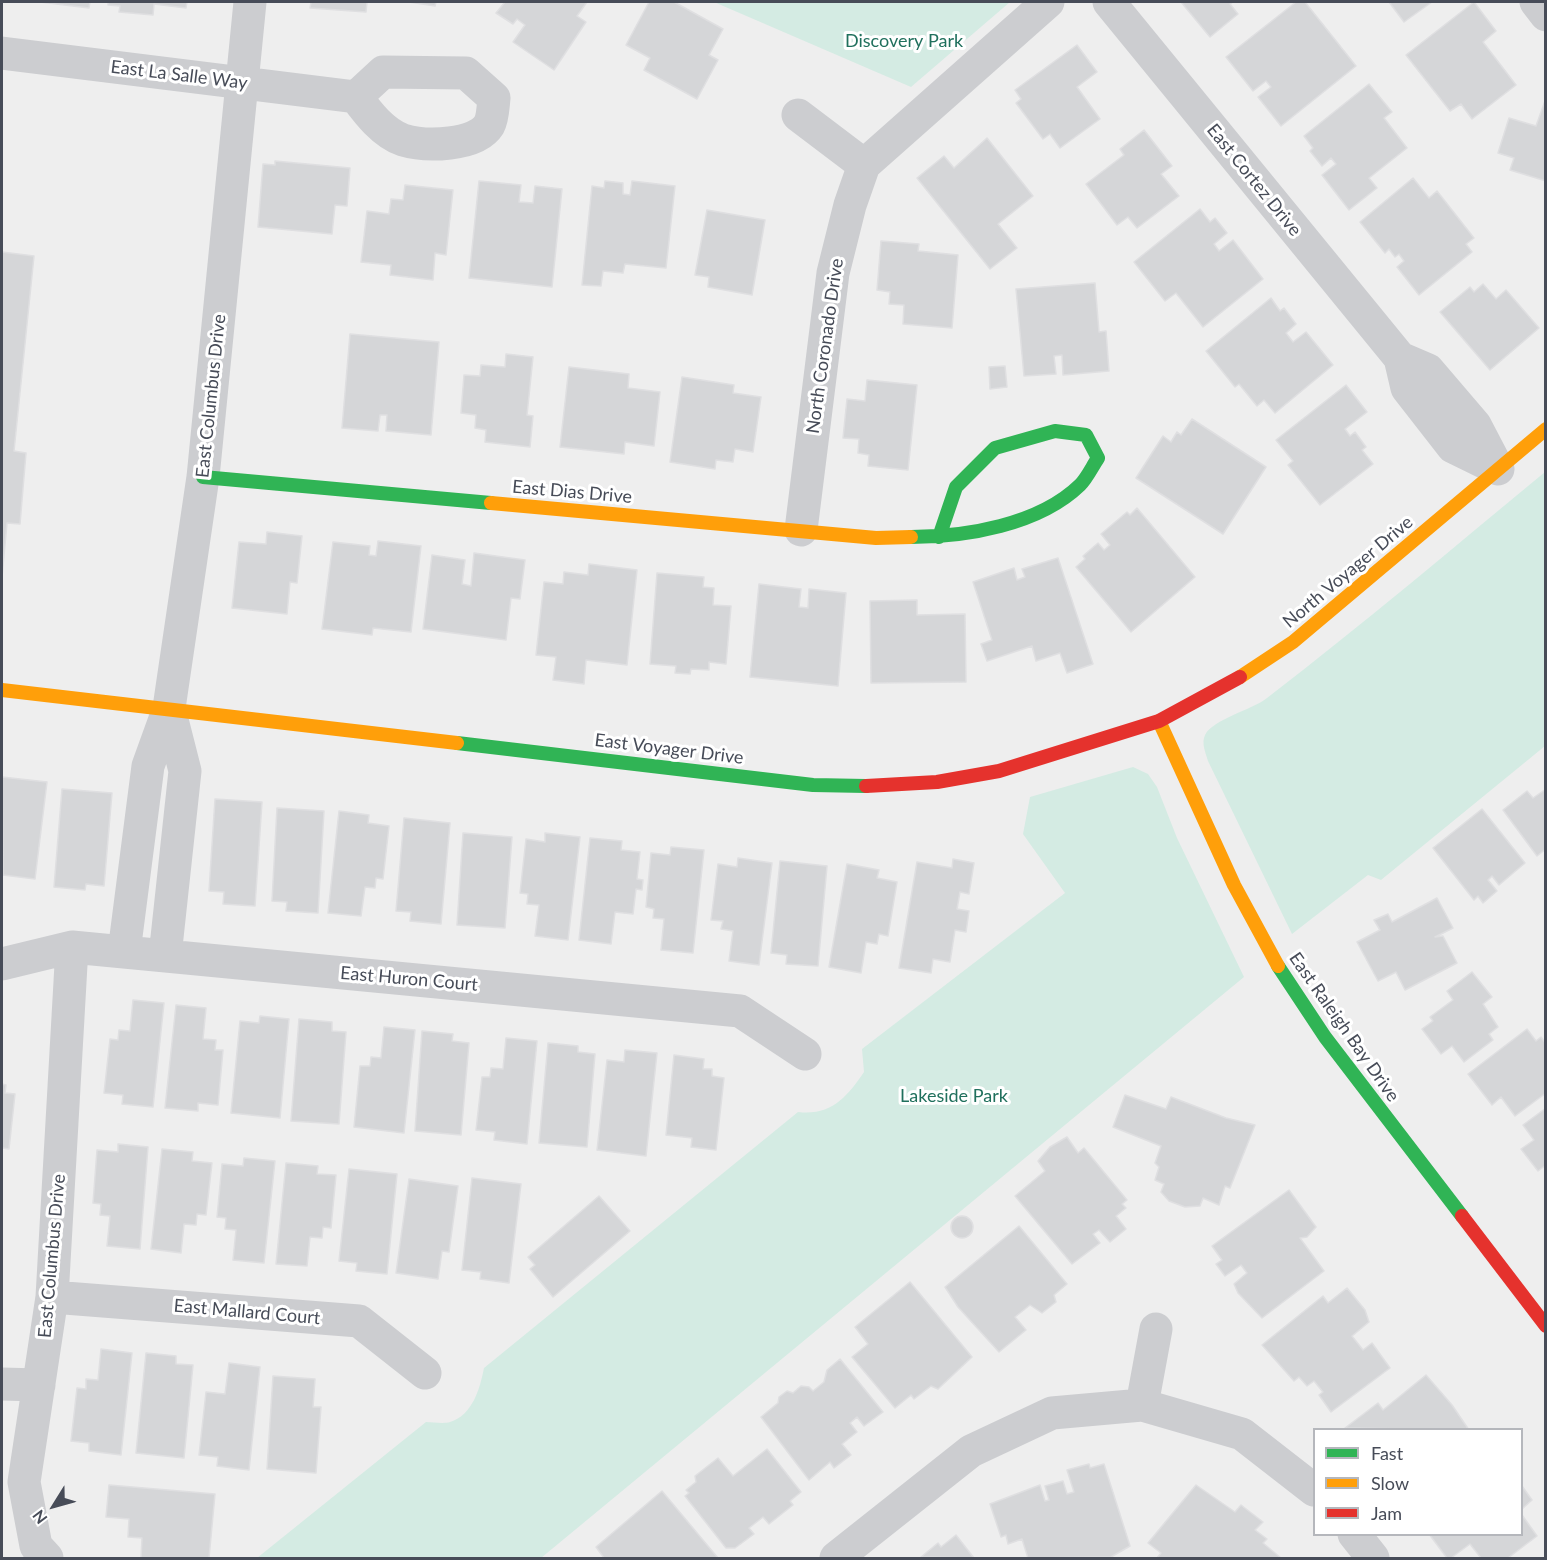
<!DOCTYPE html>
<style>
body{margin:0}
#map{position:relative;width:1547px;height:1560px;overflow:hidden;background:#eee;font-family:Lato,sans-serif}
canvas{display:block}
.frame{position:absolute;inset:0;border:3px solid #474c58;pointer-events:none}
.legend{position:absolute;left:1313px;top:1428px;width:210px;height:108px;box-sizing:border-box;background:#fff;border:2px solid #b5b7bc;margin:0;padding:8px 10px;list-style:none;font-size:18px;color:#474c58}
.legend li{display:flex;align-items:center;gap:12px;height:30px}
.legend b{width:30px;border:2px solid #b5b7bc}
.north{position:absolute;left:24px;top:1476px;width:60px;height:60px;-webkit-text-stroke:4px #fff;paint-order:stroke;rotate:233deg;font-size:16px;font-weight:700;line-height:24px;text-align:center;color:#474c58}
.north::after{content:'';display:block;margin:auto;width:21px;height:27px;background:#474c58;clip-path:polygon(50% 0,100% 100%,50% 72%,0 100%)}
</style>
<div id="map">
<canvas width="1547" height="1560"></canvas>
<div class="frame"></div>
<ul class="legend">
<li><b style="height:8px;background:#30b455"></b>Fast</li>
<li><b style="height:8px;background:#ff9f0a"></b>Slow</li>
<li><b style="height:8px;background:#e5322d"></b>Jam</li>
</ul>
<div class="north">N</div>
</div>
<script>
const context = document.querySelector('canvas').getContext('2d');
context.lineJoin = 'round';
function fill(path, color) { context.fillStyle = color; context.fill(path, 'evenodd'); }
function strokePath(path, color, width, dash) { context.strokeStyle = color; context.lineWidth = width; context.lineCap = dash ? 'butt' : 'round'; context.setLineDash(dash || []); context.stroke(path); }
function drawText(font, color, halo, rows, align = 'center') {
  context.font = font + ' Lato,sans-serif'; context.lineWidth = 6; context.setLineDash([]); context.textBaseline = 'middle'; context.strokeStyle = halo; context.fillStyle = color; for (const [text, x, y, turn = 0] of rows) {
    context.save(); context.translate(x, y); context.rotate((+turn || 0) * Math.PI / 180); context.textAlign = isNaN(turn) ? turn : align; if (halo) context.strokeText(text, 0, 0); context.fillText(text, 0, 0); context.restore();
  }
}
fill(new Path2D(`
 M714 2H1010L911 87Z
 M1545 472V746L1381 880 1368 875 1292 934 1208 761C1206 754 1201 743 1205 735 1213 719 1252 710 1267 698 1362 625 1453 548 1545 472Z
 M1133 767 1148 774 1157 787 1177 838 1244 977 541 1558H257L426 1422C433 1422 444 1424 450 1422 473 1415 480 1388 484 1368L798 1112C831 1116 847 1097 864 1072L862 1049 1065 893 1023 834 1030 797Z`), '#d4ebe3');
const building = new Path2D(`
 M40 2H90L89 8Z
 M108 2H187L186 8 154 4 153 15 119 12 120 6 108 5Z
 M311 2H367L366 12 310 8Z
 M409 2H436L435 6Z
 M505 2H587L577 16 586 22 554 70 513 42 525 25 517 19 513 24 496 13Z
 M649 2H674L723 29 709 55 718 60 697 99 644 70 650 58 626 45Z
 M1181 2H1233L1230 4 1238 14 1210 37Z
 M1296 2H1305L1356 66 1281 126 1258 97 1271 87 1266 81 1253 91 1226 57Z
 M1389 2H1432L1404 22Z
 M1474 2 1496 31 1483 42 1516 85 1472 119 1461 104 1450 111 1406 55Z
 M1077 45 1097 72 1077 87 1100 119 1060 148 1050 134 1043 139 1016 103 1021 99 1015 90Z
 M1369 84 1392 112 1384 118 1407 148 1369 178 1377 188 1349 210 1322 175 1336 164 1331 158 1322 166 1310 151 1313 148 1304 136Z
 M1546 98V181L1510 170 1514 158 1498 153 1509 118 1536 126Z
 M1144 130 1172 166 1161 174 1179 196 1137 228 1128 217 1117 225 1086 184 1124 155 1120 149Z
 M987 138 1033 196 998 224 1017 248 990 269 917 178 944 156 954 168Z
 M275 161 350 168 347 206 335 205 332 234 258 227 263 164 275 165Z
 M1413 178 1429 198 1437 191 1474 238 1466 244 1472 252 1419 295 1397 267 1404 261 1399 254 1395 257 1389 249 1385 253 1360 222Z
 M479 181 521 185 519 202 533 203 535 186 562 189 552 287 469 278Z
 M605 181 623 183V194L630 195 632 181 675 186 666 268 625 264 623 273 603 271 601 286 582 285 592 186 604 188Z
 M405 185 453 190 446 255 435 253 433 280 390 275 391 265 361 262 367 211 389 214 391 199 403 200Z
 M1200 209 1210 222 1215 218 1227 233 1214 244 1219 251 1233 240 1263 279 1203 327 1176 293 1165 301 1134 262Z
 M707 210 765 220 752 295 708 287 709 277 695 275Z
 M881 241 919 244 918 251 958 255 952 328 903 324 904 305 889 304 890 292 877 290Z
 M2 252 34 256 14 451 26 453 20 524 7 523 2 577Z
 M1095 283 1099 332 1106 331 1109 371 1063 375 1062 355 1054 356 1056 374 1024 376 1016 289Z
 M1483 284 1496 299 1506 290 1539 328 1490 370 1440 312 1470 287 1474 292Z
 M1271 298 1280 311 1284 308 1296 324 1286 333 1293 342 1306 332 1333 365 1275 413 1264 400 1257 406 1239 384 1235 387 1206 351Z
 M350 334 439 342 431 435 386 431 387 415H380L378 431 342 428Z
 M506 354 533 357 527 415 533 416 530 447 485 442 486 430 475 428 476 415 461 413 464 375 480 376 481 365 505 367Z
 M1005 366 1007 387 990 389 989 367Z
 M569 367 629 374 628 388 660 392 654 446 625 442 624 454 560 447Z
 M682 377 734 385 733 393 761 397 753 452 735 449 733 462 716 460 715 469 670 462Z
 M867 380 917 385 908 470 868 466 869 455 858 453 859 439 843 438 847 399 865 401Z
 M1346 385 1367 412 1345 429 1350 436 1355 432 1366 447 1362 450 1373 464 1320 505 1288 465 1293 461 1276 440Z
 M1192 419 1266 467 1223 534 1136 478 1163 436 1171 442 1177 432 1181 435Z
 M1137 508 1195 577 1131 632 1076 567 1085 559 1083 556 1098 543 1104 550 1110 545 1101 534 1127 512 1130 515Z
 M267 532 302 536 297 583 290 582 287 614 232 608 239 542 266 544Z
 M378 541 421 546 411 632 373 628 372 635 322 629 333 542 370 546 369 555 376 556Z
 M474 553 525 560 520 599 511 598 506 640 423 629 432 555 465 560 462 584 471 586Z
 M1058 558 1093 664 1067 673 1060 653 1036 661 1032 646 987 661 981 644 992 640 973 582 1014 568 1017 580 1025 577 1022 569Z
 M589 564 637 570 627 665 586 660 584 684 553 680 556 657 536 655 544 582 563 584 564 572 588 575Z
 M657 573 704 577 703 587 714 588 713 605 731 606 726 664 709 662V670L691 669 690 674 675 673 676 666 650 664Z
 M759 584 801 589 799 607 808 608 809 589 846 593 838 686 750 677Z
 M917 600V615L965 614 966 682 871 683 870 601Z
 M2 777 47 782 35 879 3 875Z
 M62 789 112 793 104 886 86 884 85 890 54 887Z
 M1546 789V849L1537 856 1503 810 1527 791 1533 798Z
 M215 799 262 802 255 906 223 904 224 892 209 891Z
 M277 808 324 811 318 913 286 911 287 902 272 901Z
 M1482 809 1525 863 1499 885 1492 876 1488 880 1497 891 1483 903 1478 896 1474 900 1433 848Z
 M339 811 369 815 368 823 389 826 383 879 376 878 375 888 365 887 361 916 328 913Z
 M404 818 450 823 441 924 410 921 411 912 396 911Z
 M463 833 512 837 505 928 457 925Z
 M545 833 580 837 568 940 535 936 539 905 527 904 528 894 520 893 526 839 545 842Z
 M590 838 622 841 621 850 640 852 637 879 643 880 642 890 636 889 633 914 615 912 611 944 579 940Z
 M671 847 704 850 693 953 661 950 664 919 653 918 654 909 646 907 651 853 670 855Z
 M738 858 772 863 759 965 729 961 733 931 721 929 723 921 711 920 718 864 737 867Z
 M953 859 974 863 969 894 960 892 957 909 969 911 966 932 955 930 950 962 933 959 931 973 899 968 917 862 952 868Z
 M780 861 827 866 818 966 786 964 787 955 771 953Z
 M847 864 879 870 877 878 897 882 888 936 879 934 877 944 866 942 861 973 829 967Z
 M1437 898 1453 928 1435 937 1443 936 1457 963 1405 990 1396 972 1378 981 1357 942 1380 930 1374 920 1388 914 1392 922Z
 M1472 972 1492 997 1483 1004 1498 1027 1489 1034 1493 1040 1464 1062 1452 1046 1441 1054 1422 1029 1433 1021 1430 1017 1453 1000 1447 991Z
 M133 1000 164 1003 153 1107 122 1104 123 1095 104 1093 110 1039 118 1040 119 1030 130 1031Z
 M176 1005 206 1008 203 1039 216 1040 215 1050H223L218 1105 198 1103V1111L165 1108Z
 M260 1016 289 1019 280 1118 231 1113 240 1021 259 1023Z
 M299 1019 332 1022V1031L346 1032 339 1124 291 1121Z
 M384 1027 415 1030 404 1133 354 1127 360 1066H370L371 1057 381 1058Z
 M1527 1029 1536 1041 1541 1037 1546 1044V1093L1515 1116 1501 1097 1492 1105 1468 1074Z
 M422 1031 453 1034 452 1041 469 1043 461 1135 415 1131Z
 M506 1038 537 1041 527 1144 494 1140 495 1132 476 1130 482 1077H490L491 1068 503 1069Z
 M548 1043 578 1046V1052L595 1054 587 1147 539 1143Z
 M625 1050 657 1053 646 1156 597 1150 607 1060 624 1062Z
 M674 1055 704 1059 703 1069H712V1076L724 1078 716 1150 691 1147 692 1138 666 1135Z
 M2 1084 6 1085 5 1093 15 1094 9 1149 2 1148Z
 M1125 1095 1166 1109 1171 1097 1226 1118 1255 1125 1230 1188 1225 1186 1219 1205 1203 1198 1200 1206 1185 1207 1169 1201 1161 1192 1164 1184 1155 1180 1159 1167 1155 1163 1161 1146 1113 1127Z
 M1546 1108V1165L1538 1171 1521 1149 1534 1140 1523 1125Z
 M1067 1137 1078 1153 1084 1148 1127 1200 1122 1204 1126 1208 1116 1216 1126 1229 1110 1242 1099 1230 1093 1234 1100 1243 1072 1264 1015 1196 1045 1171 1038 1161 1050 1147Z
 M118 1144 148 1147 140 1249 107 1246 110 1216 100 1215 101 1204 93 1203 97 1150 118 1152Z
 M162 1149 193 1152 192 1161 212 1163 206 1215 197 1214 196 1225 184 1224 181 1253 151 1249Z
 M244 1158 275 1161 264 1263 233 1260 236 1230 225 1229 226 1218 217 1217 222 1164 243 1166Z
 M286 1163 318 1166 317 1174 336 1175 331 1228 323 1227 322 1238 310 1237 307 1266 276 1264Z
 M349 1169 397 1174 387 1274 356 1271 357 1263 339 1261Z
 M472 1178 521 1184 509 1283 480 1279 481 1272 462 1270Z
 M409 1179 458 1186 449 1252 442 1251 438 1279 396 1273Z
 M1289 1190 1316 1227 1307 1237 1300 1238 1324 1271 1262 1318 1238 1293 1234 1284 1247 1273 1241 1265 1225 1276 1216 1264 1222 1260 1212 1246Z
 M599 1196 630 1231 553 1297 530 1269 535 1265 528 1257Z
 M951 1227a11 11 0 1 1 22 0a11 11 0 1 1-22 0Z
 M1019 1226 1067 1284 1054 1295 1056 1302 1042 1313 1030 1305 1015 1317 1026 1330 999 1352 958 1307 945 1287Z
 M910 1282 972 1357 938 1389 931 1386 914 1399 911 1395 895 1408 852 1357 868 1344 855 1327Z
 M1347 1288 1365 1310 1369 1322 1352 1336 1363 1350 1372 1343 1390 1368 1331 1412 1319 1395 1323 1392 1314 1381 1307 1386 1299 1377 1294 1381 1262 1345 1323 1296 1328 1303Z
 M101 1349 132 1353 121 1455 89 1451V1443L71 1441 77 1388 86 1389V1379L98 1380Z
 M146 1353 176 1356V1364L193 1365 184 1458 136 1453Z
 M840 1359 883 1412 864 1426 857 1417 850 1423 857 1432 842 1444 851 1455 834 1468 830 1462 809 1480 761 1417 778 1403 779 1397 787 1391 793 1393 801 1386 809 1387 813 1391 824 1382 827 1370Z
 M229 1363 260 1367 249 1470 217 1466 218 1457 199 1455 206 1392 225 1394Z
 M1426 1375 1452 1405 1469 1430 1345 1428 1378 1403 1383 1410Z
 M273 1376 315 1379 313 1407H321L316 1473 267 1469Z
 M767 1449 801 1492 790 1501 793 1505 769 1524 763 1517 749 1528 754 1534 735 1548H726L685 1496 689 1493 686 1490 696 1482 695 1476 718 1458 733 1476Z
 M1089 1464 1090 1468 1104 1464 1130 1546 1111 1557 1028 1558 1022 1539 1008 1544 1006 1535 1001 1537 990 1504 1040 1485 1045 1501 1049 1500 1045 1486 1063 1481 1067 1494 1074 1492 1067 1470Z
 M109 1485 215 1494 209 1558H141L142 1538 128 1537 129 1519 106 1517Z
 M1196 1485 1235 1512 1241 1505 1263 1522 1255 1530 1267 1539 1263 1543 1281 1558H1157L1161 1553 1148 1543Z
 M1522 1486 1532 1500 1522 1509Z
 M662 1491 718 1558H604L596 1547Z
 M1522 1515 1537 1536 1508 1558H1481L1470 1544 1451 1558H1447L1429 1534H1522Z
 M956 1535 974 1558 921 1557 938 1543 941 1547Z`);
fill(building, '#d5d6d8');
strokePath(building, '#dfdfe1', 1.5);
strokePath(new Path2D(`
 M1109 2 1400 358 1407 388 1453 447 1498 469
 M1536 2 1546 15
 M2 53 356 97C368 113 383 133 403 140 426 147 476 146 489 125 493 118 493 106 494 98L466 73 383 72 356 97
 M798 115 864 165
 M1400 358 1428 370 1475 425 1498 469
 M801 530 833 273 850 205 864 165 1048 2
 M124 952 148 766 169 708 203 477 250 2
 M165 956 185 771 169 708
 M2 964 72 947 740 1011 805 1054
 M52 1297 359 1321 425 1373
 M2 1384 39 1385
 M1142 1405 1156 1329
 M1354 1534 1373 1558
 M47 1558 36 1546 24 1482 52 1297 72 947
 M836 1558 971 1451 1052 1413 1142 1405 1242 1434 1314 1490`), '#cccdd0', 33);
strokePath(new Path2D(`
 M203 477 491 503
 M911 537C965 537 1039 525 1080 485 1087 478 1092 467 1098 458L1086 435 1055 431 995 448 956 487 939 537
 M457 743 813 785 866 786
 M1278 966 1325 1037 1462 1216`), '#30b455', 14);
strokePath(new Path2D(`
 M491 503 876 538 911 537
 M1240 677 1293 642 1546 429
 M2 690 457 743
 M1159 721 1234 885 1278 966`), '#ff9f0a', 14);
strokePath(new Path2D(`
 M866 786 937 782 999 771 1159 721 1240 677
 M1462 1216 1546 1326`), '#e5322d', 14);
drawText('18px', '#20705d', '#fff', [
 ["Discovery Park",904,41],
 ["Lakeside Park",954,1096]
]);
drawText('18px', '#474c58', '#fff', [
 ["East La Salle Way",179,75,7],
 ["East Cortez Drive",1254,180,51],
 ["North Coronado Drive",825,346,-82],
 ["East Columbus Drive",211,396,-84],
 ["East Dias Drive",572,492,5],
 ["North Voyager Drive",1348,572,-40],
 ["East Voyager Drive",669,749,7],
 ["East Huron Court",409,979,5],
 ["East Raleigh Bay Drive",1344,1027,55],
 ["East Columbus Drive",52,1256,-85],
 ["East Mallard Court",247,1312,5]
]);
</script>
